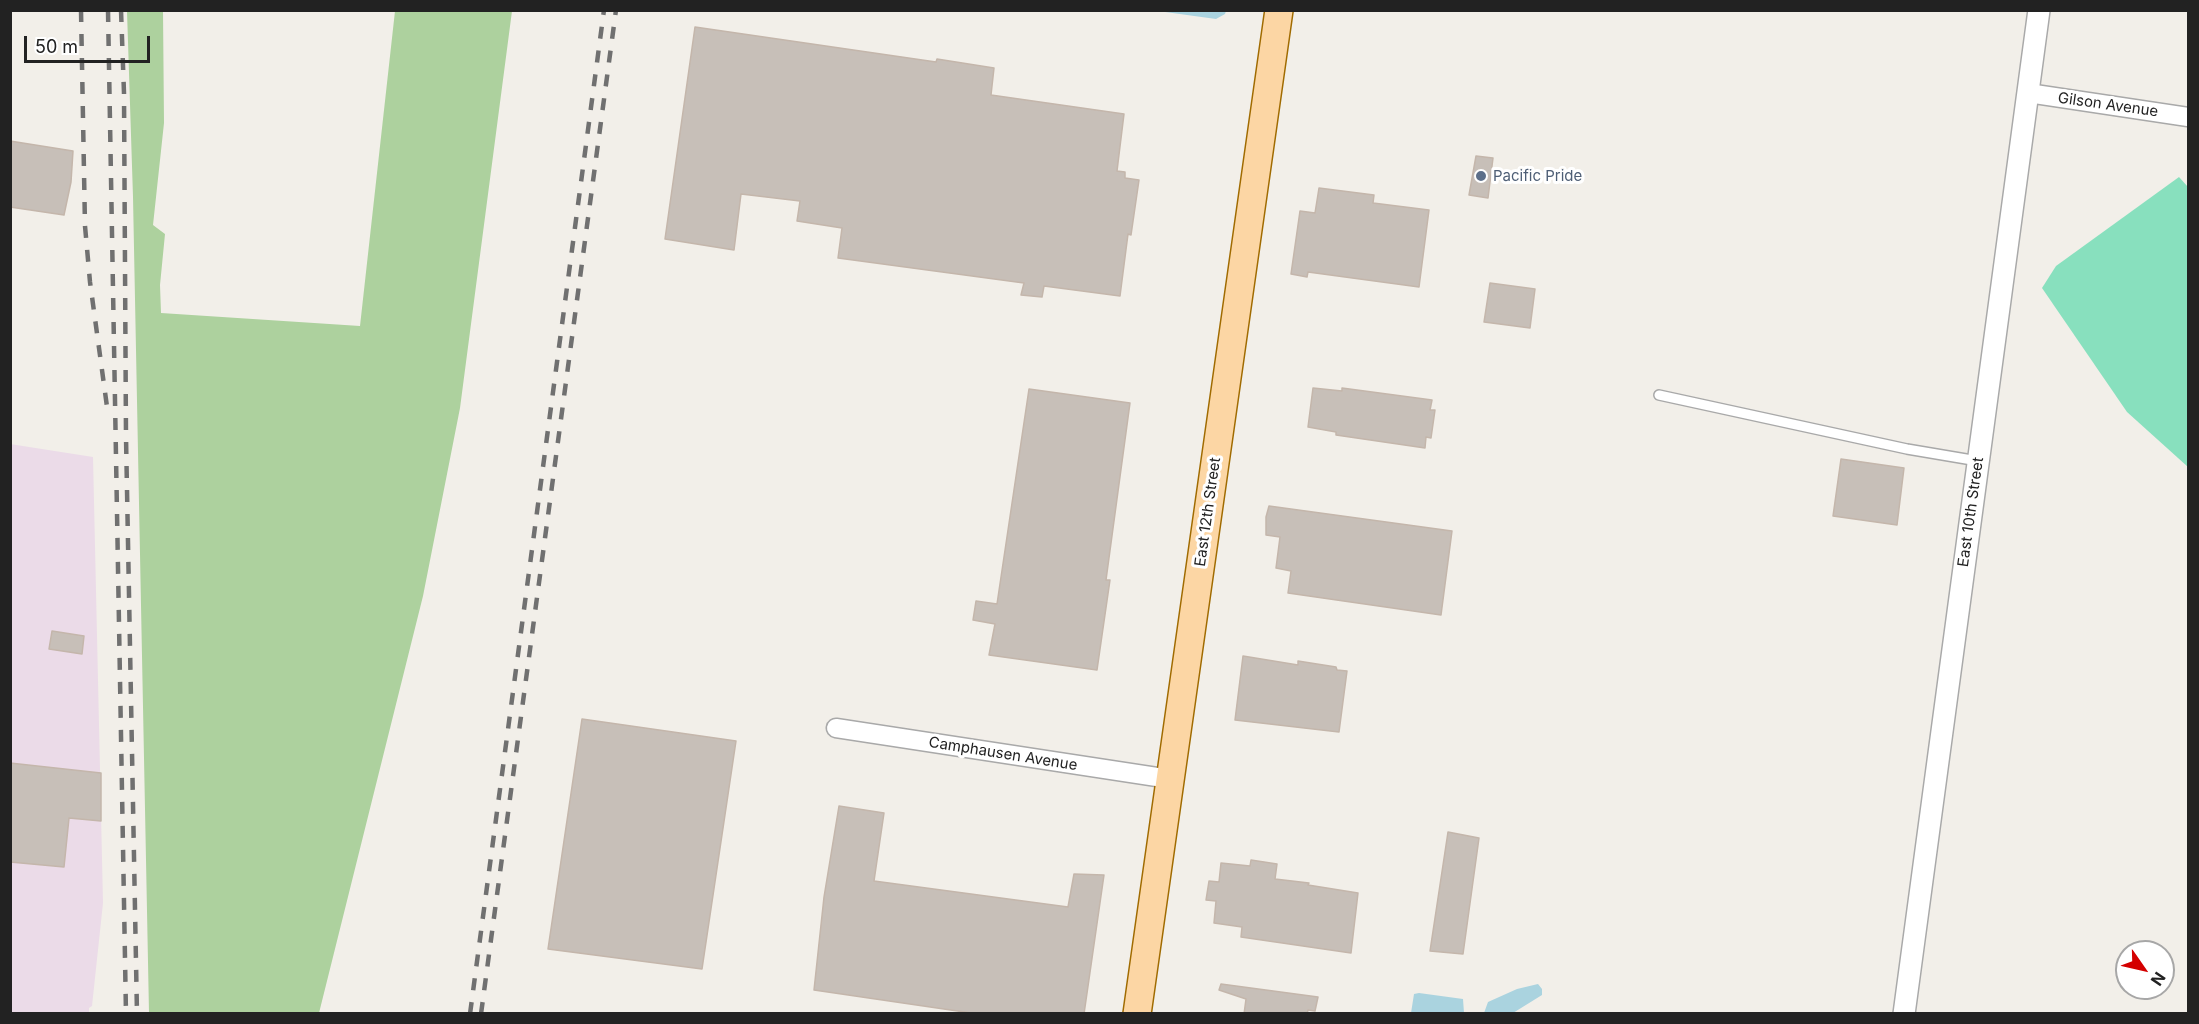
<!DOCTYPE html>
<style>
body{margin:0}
#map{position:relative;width:2199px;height:1024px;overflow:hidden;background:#f2efe9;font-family:Inter,sans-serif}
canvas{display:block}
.frame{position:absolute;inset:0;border:12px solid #222;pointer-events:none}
.north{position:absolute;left:2115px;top:940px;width:60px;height:60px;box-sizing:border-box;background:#fff;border:2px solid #a7a7a7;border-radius:50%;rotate:124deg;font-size:16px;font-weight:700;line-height:24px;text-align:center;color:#222}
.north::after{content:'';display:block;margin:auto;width:21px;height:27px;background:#d40000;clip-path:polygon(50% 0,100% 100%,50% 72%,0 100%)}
.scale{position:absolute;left:24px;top:36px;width:126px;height:27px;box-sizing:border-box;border:3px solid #222;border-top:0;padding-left:8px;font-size:18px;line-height:21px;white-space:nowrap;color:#222;-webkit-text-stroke:4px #fff;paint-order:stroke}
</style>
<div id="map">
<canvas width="2199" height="1024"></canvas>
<div class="frame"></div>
<div class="north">N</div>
<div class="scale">50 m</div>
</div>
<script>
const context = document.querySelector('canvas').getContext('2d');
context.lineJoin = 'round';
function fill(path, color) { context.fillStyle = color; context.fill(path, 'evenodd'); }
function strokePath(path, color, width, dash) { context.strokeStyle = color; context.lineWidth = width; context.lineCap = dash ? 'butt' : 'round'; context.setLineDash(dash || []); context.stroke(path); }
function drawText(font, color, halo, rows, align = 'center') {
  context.font = font + ' Inter,sans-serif'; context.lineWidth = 6; context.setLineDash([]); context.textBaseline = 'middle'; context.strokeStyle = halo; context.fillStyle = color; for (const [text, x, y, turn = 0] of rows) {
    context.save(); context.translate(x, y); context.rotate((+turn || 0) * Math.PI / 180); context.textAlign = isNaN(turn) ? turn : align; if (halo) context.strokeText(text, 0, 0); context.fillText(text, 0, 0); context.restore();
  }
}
fill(new Path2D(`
 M10 444 93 457 103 903 92 1006 89 1008V1013H11Z`), '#ebdbe8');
fill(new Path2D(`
 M127 11H163L164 123 153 225 165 234 160 285 161 313 360 326 395 11H512L460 408 423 596 319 1013H149L133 197Z`), '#add19e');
fill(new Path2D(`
 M2179 177 2188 187V467L2127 412 2042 288 2056 266Z`), '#88e0be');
fill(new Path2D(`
 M1158 11 1226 10V11L1225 14 1216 19Z
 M1538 984 1542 989V995L1513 1013H1484L1488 1002 1517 989Z
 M1419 993 1463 999 1464 1013H1411L1414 994Z`), '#aad3df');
const building = new Path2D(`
 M695 27 936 62 937 59 994 68 991 95 1124 114 1117 171 1125 172V178L1139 180 1131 235 1128 234 1120 296 1044 286 1042 297 1021 295 1024 283 838 258 842 228 797 221 800 201 741 194 734 250 665 239Z
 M10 141 73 151 71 182 64 215 10 207Z
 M1476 156 1493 158 1488 198 1469 195Z
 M1319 188 1374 195 1373 203 1429 210 1419 287 1308 272 1307 277 1291 274 1300 211 1315 213Z
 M1490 283 1535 289 1530 328 1484 322Z
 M1313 388 1342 391V388L1432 400 1430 410H1435L1431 438 1426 437 1425 448 1336 435V432L1308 427Z
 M1029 389 1130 403 1106 580H1110L1097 670 989 655 995 624 973 620 976 601 997 604Z
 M1841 459 1904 468 1897 525 1833 516Z
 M1269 506 1452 531 1441 615 1288 593 1291 571 1276 568 1280 537 1266 535V517Z
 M52 631 84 636 82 654 49 649Z
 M1243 656 1298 665V661L1336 667 1337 670 1347 671 1339 732 1235 720Z
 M582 719 736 741 702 969 548 949Z
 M10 763 101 773V821L69 818 64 867 10 862Z
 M839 806 884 813 874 881 1068 907 1074 874 1104 875 1084 1014H978L814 990 824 897Z
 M1448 832 1479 838 1463 954 1430 951Z
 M1251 860 1277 864 1275 879 1309 883 1308 885 1358 893 1351 953 1241 937 1242 927 1214 923 1216 901 1206 900 1209 881 1219 882 1221 863 1250 866Z
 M1221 984 1318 997 1315 1011 1308 1010 1307 1014H1244L1246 999 1219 990Z`);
fill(building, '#c7bfb8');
strokePath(building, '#c4b6ab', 1.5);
const service = new Path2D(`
 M1659 395 1907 449 1978 461`);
const minor = new Path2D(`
 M2028 93 2188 117
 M836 728 1170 779`);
const tertiary = new Path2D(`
 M1904 1014 2039 10`);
const primary = new Path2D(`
 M1137 1014 1279 10`);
strokePath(service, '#a9a9a9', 12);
strokePath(minor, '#a9a9a9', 21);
strokePath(tertiary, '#a9a9a9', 24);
strokePath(primary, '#a06b00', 30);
strokePath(service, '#fff', 9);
strokePath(minor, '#fff', 18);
strokePath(tertiary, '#fff', 21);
strokePath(primary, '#fcd6a4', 27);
strokePath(new Path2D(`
 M81 10 85 226 90 282 108 414
 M108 10 126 1014
 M121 10 124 93 126 437 137 1014
 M470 1014 604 10
 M481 1014 616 10`), '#707070', 4.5, [12, 12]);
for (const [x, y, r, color] of [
 [1481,176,6,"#5c6f8a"]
]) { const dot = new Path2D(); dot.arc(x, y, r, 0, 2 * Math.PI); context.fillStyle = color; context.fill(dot); strokePath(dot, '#fff', 2); }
drawText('15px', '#222', '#fff', [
 ["Gilson Avenue",2108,105,8],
 ["East 12th Street",1208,512,-82],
 ["East 10th Street",1971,512,-82],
 ["Camphausen Avenue",1003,754,9]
]);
drawText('15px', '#4e5e75', '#fff', [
 ["Pacific Pride",1493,176]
], 'left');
</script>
